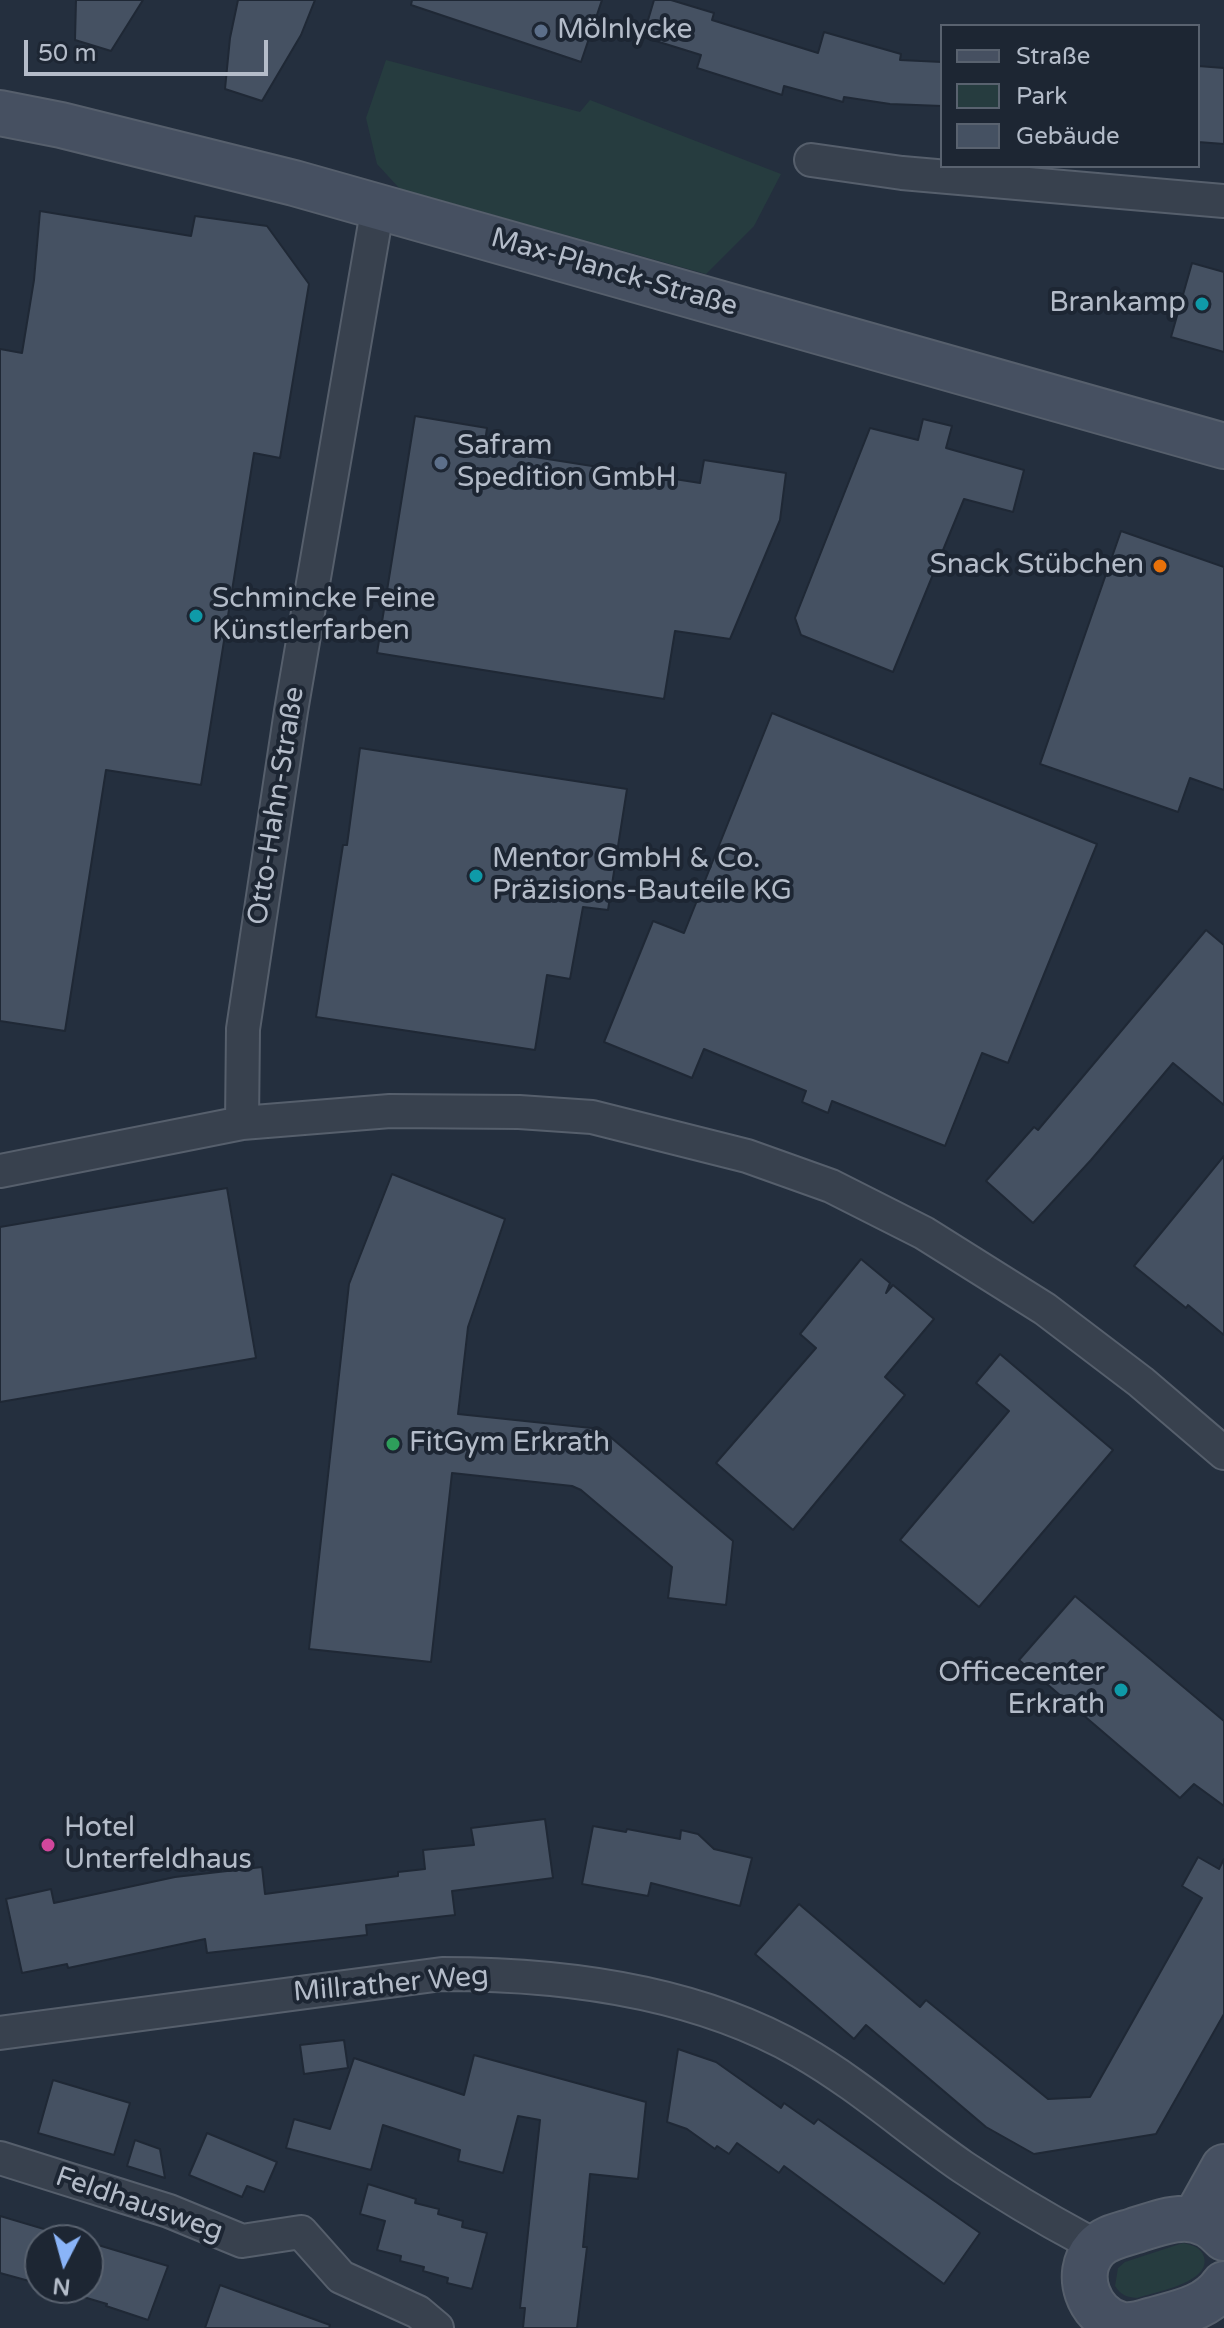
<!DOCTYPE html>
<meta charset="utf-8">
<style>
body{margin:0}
#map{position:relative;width:1224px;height:2328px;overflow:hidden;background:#242f3e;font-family:"Varela Round",sans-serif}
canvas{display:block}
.legend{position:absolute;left:940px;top:24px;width:260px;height:144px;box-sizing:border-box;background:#1d2633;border:2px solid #59626f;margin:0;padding:10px 14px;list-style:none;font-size:24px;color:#b4bcc9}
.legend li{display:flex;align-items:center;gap:16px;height:40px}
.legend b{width:40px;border:2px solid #59626f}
.north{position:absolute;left:24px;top:2224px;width:80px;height:80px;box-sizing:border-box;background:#1d2633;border:2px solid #59626f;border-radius:50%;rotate:186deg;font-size:22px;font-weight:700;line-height:32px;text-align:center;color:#b4bcc9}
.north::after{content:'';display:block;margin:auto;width:28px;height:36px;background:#8ab4f8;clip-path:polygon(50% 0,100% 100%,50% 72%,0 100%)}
.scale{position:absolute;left:24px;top:40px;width:244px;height:36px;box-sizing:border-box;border:4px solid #b4bcc9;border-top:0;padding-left:10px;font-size:24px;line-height:28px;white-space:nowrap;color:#b4bcc9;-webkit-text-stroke:6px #1d2633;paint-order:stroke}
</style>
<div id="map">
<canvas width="1224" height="2328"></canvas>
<ul class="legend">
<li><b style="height:10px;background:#465061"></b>Straße</li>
<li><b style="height:22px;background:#263c3f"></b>Park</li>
<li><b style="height:22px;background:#455162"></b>Gebäude</li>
</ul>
<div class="north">N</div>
<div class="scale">50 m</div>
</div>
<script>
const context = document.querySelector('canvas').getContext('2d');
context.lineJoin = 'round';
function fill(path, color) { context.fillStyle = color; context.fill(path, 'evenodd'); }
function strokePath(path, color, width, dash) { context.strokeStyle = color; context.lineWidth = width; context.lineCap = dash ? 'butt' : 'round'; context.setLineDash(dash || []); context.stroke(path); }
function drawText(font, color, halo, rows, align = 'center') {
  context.font = font + ' "Varela Round",sans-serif'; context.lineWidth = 8; context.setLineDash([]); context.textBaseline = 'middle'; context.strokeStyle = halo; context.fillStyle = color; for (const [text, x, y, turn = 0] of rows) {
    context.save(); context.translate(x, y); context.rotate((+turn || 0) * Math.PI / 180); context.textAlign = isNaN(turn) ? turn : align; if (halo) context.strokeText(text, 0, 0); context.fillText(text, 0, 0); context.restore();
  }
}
fill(new Path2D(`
 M386 60 580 112 590 100 781 174 754 226 706 274 400 189 377 164 366 118Z
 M1183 2243C1192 2245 1201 2247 1204 2257 1211 2283 1154 2292 1137 2298 1126 2297 1121 2295 1115 2286L1118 2268 1125 2262Z`), '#263c3f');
const building = new Path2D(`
 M76 0H143L111 51 75 40Z
 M238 0H315L301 35 262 101 225 89 230 38Z
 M412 0H602L581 62 411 5Z
 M654 0H671L714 13 712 20 818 53 824 32 901 54 900 60 942 62V106L890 104 844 97 843 102 784 86 782 95 697 68 701 55 643 37Z
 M1198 66 1224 68V144L1198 142Z
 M40 211 191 236 195 216 267 226 309 284 280 458 254 453 201 785 106 770 65 1031 0 1021V349L22 353 34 280Z
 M1192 263 1224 272V352L1171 337Z
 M415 416 487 428 484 449 700 483 704 460 786 473 780 520 730 639 675 631 664 699 377 653Z
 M923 419 952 426 946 448 1024 470 1013 512 964 499 893 672 801 635 795 618 870 428 918 440Z
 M1121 531 1224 567V790L1190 778 1178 812 1040 764Z
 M772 713 1097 844 1008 1063 982 1053 945 1146 832 1101 828 1113 802 1102 806 1091 704 1049 692 1078 604 1042 653 921 684 933Z
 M360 748 627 789 608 910 583 907 570 979 547 975 535 1050 316 1017 343 845H347Z
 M1206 930 1224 945V1105L1173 1063 1091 1160 1033 1223 986 1181 1034 1127 1038 1130Z
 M1224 1156V1335L1188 1305 1186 1308 1134 1266Z
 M392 1174 505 1219 468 1327 458 1414 601 1429 733 1541 726 1605 668 1598 672 1567 581 1490 572 1486 452 1473 431 1662 309 1649 349 1284Z
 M227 1188 256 1358 0 1402V1227Z
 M861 1259 890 1283 886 1293 893 1285 934 1319 885 1377 905 1395 793 1530 716 1463 816 1348 800 1334Z
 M1000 1354 1113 1450 979 1607 900 1540 1009 1411 976 1383Z
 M1075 1596 1224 1721V1806L1194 1784 1180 1798 1019 1660Z
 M545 1819 553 1878 452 1891 455 1915 366 1925 367 1935 207 1953 205 1939 68 1968 67 1964 22 1973 6 1899 51 1889 54 1903 175 1877 262 1867 265 1894 398 1876V1872L425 1869 423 1850 474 1845 471 1828Z
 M593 1826 626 1832 627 1829 680 1839 681 1830 698 1834 714 1849 752 1858 740 1906 651 1883 648 1896 582 1884Z
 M1198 1857 1219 1869 1224 1859V2014L1156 2134 1034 2154 986 2127 866 2025 854 2039 755 1954 799 1904 920 2007 926 2000 1048 2099 1090 2097 1202 1898 1182 1886Z
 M344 2040 348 2068 304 2074 300 2045Z
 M678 2049 716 2062 781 2108 784 2103 814 2124 818 2119 980 2233 944 2284 784 2166 779 2173 737 2143 729 2154 717 2146 715 2149 687 2129 667 2122Z
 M474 2055 646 2102 638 2179 590 2174 583 2247H587L577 2328H523L525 2308H520L540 2120 518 2116 503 2173 458 2161 460 2150 383 2125 371 2170 286 2148 294 2119 330 2129 354 2058 464 2095Z
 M53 2080 130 2103 114 2155 38 2133Z
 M207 2133 277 2162 264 2192 247 2186 242 2197 189 2175Z
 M135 2140 160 2149 165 2178 127 2166Z
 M368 2184 416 2199 415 2203 439 2209 438 2214 463 2221 462 2227 487 2233 472 2289 447 2283 448 2278 423 2271 424 2267 400 2261 401 2256 377 2250 385 2221 360 2214Z
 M0 2216 81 2240H40V2284L0 2273Z
 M88 2242 168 2266 148 2320 106 2306 107 2304 53 2288H88Z
 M220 2285 330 2325 329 2328H205Z`);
fill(building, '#455162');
strokePath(building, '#1f2835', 2);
const street = new Path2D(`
 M811 160 902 173 1224 201
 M242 1123 243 1029 291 711 378 206
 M0 1171 242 1123 390 1111 519 1112 592 1117 747 1156 831 1186 924 1233 1045 1309 1141 1382 1224 1453
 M0 2033 442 1974C562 1974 693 1990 800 2051 858 2084 908 2129 963 2167 1002 2193 1042 2217 1083 2239L1095 2249
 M0 2158 169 2211 242 2241 301 2232 341 2277 418 2312 437 2328`);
const secondary = new Path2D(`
 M0 113 61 125 294 183 1224 446
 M1195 2219 1224 2167
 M1224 2238C1197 2207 1167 2220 1133 2231 1120 2235 1104 2238 1095 2249 1073 2274 1089 2316 1119 2324 1129 2327 1139 2324 1149 2321 1177 2313 1207 2309 1224 2284`);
strokePath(street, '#565f6c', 36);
strokePath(secondary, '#565f6c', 48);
strokePath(street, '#38414e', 32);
strokePath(secondary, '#465061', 44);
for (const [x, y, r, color] of [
 [541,31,8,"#5c6f8a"],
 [1202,304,8,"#0f9aa8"],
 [441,463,8,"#5c6f8a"],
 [1160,566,8,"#e8710a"],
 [196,616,8,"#0f9aa8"],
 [476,876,8,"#0f9aa8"],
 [393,1444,8,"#2e9e5b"],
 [1121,1690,8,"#0f9aa8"],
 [48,1845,8,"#d1479c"]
]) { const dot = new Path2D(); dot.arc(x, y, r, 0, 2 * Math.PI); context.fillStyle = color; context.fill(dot); strokePath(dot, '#1d2633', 3); }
drawText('28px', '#b4bcc9', '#1d2633', [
 ["Mölnlycke",557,31],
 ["Brankamp",1186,304,"right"],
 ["Safram",457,447],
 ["Spedition GmbH",457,479],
 ["Snack Stübchen",1144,566,"right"],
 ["Schmincke Feine",212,600],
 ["Künstlerfarben",212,632],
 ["Mentor GmbH & Co.",492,860],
 ["Präzisions-Bauteile KG",492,892],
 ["FitGym Erkrath",409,1444],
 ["Officecenter",1105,1674,"right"],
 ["Erkrath",1105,1706,"right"],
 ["Hotel",64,1829],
 ["Unterfeldhaus",64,1861]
], 'left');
drawText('28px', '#b4bcc9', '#1d2633', [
 ["Max-Planck-Straße",614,273,16],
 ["Otto-Hahn-Straße",277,806,-81],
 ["Millrather Weg",391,1985,-5],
 ["Feldhausweg",139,2205,19]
]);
</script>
